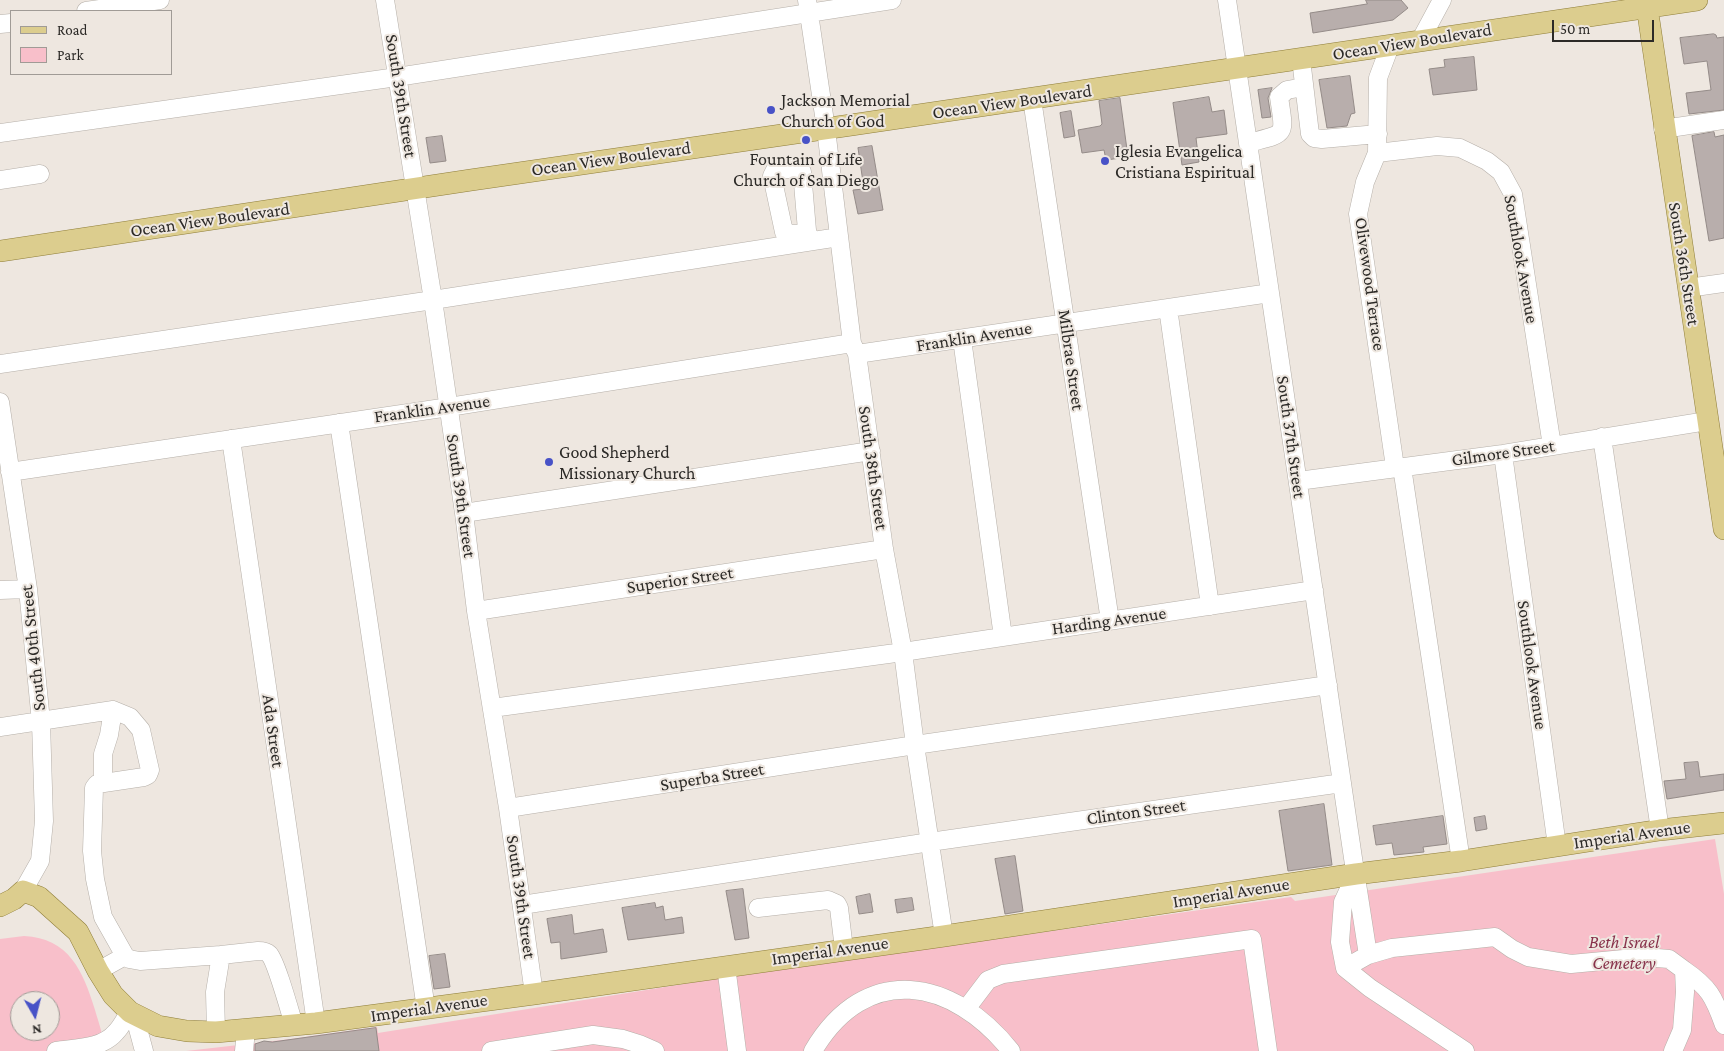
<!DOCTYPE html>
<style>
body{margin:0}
#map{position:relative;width:1724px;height:1051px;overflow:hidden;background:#eee7e0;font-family:"Crimson Pro",serif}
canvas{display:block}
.legend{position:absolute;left:10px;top:10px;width:162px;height:65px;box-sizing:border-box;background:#eee7e0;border:1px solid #a09b96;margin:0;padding:6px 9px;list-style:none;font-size:15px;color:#2c2a27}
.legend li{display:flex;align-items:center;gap:10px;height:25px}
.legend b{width:25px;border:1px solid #a09b96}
.north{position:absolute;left:10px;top:991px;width:50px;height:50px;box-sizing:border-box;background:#eee7e0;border:1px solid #a09b96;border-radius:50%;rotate:172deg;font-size:14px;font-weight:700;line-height:20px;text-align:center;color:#2c2a27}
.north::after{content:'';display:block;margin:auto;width:18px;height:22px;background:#4852c7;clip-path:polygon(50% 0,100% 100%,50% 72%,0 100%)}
.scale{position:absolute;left:1552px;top:20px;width:102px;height:22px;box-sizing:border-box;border:2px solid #2c2a27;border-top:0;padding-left:6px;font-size:15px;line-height:18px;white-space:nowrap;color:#2c2a27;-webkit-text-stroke:4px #eee7e0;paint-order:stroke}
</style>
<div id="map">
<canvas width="1724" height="1051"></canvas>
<ul class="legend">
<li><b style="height:6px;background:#dccd8e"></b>Road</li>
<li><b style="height:14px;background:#f8bfca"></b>Park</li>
</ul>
<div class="north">N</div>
<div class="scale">50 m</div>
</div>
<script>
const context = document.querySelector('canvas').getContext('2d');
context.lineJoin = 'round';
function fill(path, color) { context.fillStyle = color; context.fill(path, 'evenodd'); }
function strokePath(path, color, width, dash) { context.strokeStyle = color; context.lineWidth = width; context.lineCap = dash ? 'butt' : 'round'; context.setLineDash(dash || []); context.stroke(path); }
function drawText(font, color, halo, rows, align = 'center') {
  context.font = font + ' "Crimson Pro",serif'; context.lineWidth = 4; context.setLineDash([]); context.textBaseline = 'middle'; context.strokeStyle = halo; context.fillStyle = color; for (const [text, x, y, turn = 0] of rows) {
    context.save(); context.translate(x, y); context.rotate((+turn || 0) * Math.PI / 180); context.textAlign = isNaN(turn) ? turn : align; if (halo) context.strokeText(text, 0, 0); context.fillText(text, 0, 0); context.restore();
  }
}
fill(new Path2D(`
 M1715 839 1724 894V1051H186L291 1039 377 1027 378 1033 715 979 1291 897 1295 901Z
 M24 936C69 938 83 971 95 1010 99 1024 104 1037 105 1051H0V939ZM20 1001H50V1031H20Z`), '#f8bfca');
const building = new Path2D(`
 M1366 0H1401L1408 8 1393 20 1313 33 1310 13 1367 4Z
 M1714 34 1716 35 1717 38 1724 37V110L1689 114 1686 93 1711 90 1707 61 1684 64 1680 38Z
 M1474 57 1477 90 1433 95 1429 69 1445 67 1444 60Z
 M1350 76 1355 113 1351 114 1347 126 1327 128 1319 80Z
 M1272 88 1268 98 1271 117 1262 118 1258 90Z
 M1209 97 1212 112 1224 110 1227 134 1196 138 1199 162 1182 165 1173 103Z
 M1120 98 1128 157 1106 160 1104 150 1082 153 1078 130 1100 126 1102 124 1099 101Z
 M1071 111 1075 136 1064 138 1060 113Z
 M1714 132 1715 137 1724 135V238L1709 241 1692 136Z
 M442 136 446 161 430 163 426 138Z
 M872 146 883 210 858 214 853 190 864 189 858 148Z
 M1698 762 1700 777 1724 774V790L1667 799 1664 781 1686 779 1684 763Z
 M1324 804 1332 865 1288 871 1279 811Z
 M1443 816 1447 844 1423 847 1424 852 1394 855 1392 843 1376 845 1373 826Z
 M1485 816 1487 829 1476 831 1474 818Z
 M1015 856 1023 911 1005 914 995 859Z
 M743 889 749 938 735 940 726 891Z
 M870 894 873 912 859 914 856 897Z
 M912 898 914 910 897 913 895 900Z
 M655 903 656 908 663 906 665 920 682 917 684 933 628 940 622 908Z
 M572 915 574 934 603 929 607 952 561 959 560 942 551 943 547 919Z
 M445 954 450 987 434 989 429 956Z
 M376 1028 379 1051H255V1044L264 1041 272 1042Z`);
fill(building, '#b8aeac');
strokePath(building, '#948b88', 1);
const minor = new Path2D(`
 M385 0 433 300 464 513 476 611 508 808 534 994
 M807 0 826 129 852 343 857 354 884 549 903 652 915 745 944 936
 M1227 0 1353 858 1368 955
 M86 11 160 0
 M0 24 11 23
 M1420 41 1442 0
 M1390 46 1378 78 1377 153 1365 182 1358 214 1395 467
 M1301 59 1310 134 1314 138 1322 139 1378 134
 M1032 99 1110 621
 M1663 129 1724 120
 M0 133 397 77 892 0
 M1248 143C1287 133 1285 137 1279 97L1287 90 1304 87
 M1377 153 1437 146 1460 148 1487 161 1501 172 1513 194 1552 446
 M0 180 40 174
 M808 233 788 234 784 232 772 176 775 170 800 168 802 172 808 242
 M1688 288 1724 283
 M1168 308 1210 606
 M962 339 1003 637
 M857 354 1270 293
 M0 364 433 300 839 237
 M0 402 28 589 41 722 44 821 40 861 23 891
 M339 423 426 1009
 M1602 437 1660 830
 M231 439 316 1023
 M1503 454 1557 846
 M1402 467 1461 861
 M10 472 449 407 852 343
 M1298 481 1503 454 1707 421
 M464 513 871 451
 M0 590 28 589
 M476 611 884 549
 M492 708 903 652 1314 590
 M0 727 113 710 130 717 141 730 150 770 148 775 144 777 97 784 94 788 92 851 95 879 103 917 125 956 129 959 140 961 221 955
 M103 783V754L109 735 113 710
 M508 808 915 745 1328 685
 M1356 874 1343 902 1340 942 1345 968 1370 988 1465 1051
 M522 905 930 842 1342 783
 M758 908 828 900 837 904 839 908 844 949
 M726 966 737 1051
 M1345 968 1368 955 1392 948 1495 937 1512 949 1528 957 1571 964 1645 957 1669 959 1684 970 1685 992 1682 1030 1673 1051
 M1684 970C1709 987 1714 997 1724 1025
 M98 971 125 956
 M966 1009 988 980 1003 974 1252 939 1268 1051
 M134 1014 144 1051
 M216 1032 215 992 221 955 258 951C262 951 266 951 269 954 276 961 290 1012 294 1025
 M56 1051C76 1048 102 1049 116 1032 122 1026 125 1018 130 1012
 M244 1051 246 1030
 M491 1051 593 1035 623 1039 639 1044 655 1051
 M813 1051C866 961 953 978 1011 1051`);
const major = new Path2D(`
 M1646 0 1724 529
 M0 251 471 180 851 125 1697 0
 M0 906 14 899 23 891 39 897 78 932 98 971 113 995 130 1012 158 1026 187 1031 216 1032 316 1023 534 994 944 936 1356 874 1461 861 1660 830 1724 823`);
strokePath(minor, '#b5afa8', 19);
strokePath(major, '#8f7e39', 22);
strokePath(minor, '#fff', 18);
strokePath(major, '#dccd8e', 21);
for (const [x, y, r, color] of [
 [771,110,5,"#4852c7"],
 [806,140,5,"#4852c7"],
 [1105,161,5,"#4852c7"],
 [549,462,5,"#4852c7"]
]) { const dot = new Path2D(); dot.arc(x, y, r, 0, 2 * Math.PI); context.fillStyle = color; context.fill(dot); strokePath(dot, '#eee7e0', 2); }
drawText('18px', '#2c2a27', '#eee7e0', [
 ["Ocean View Boulevard",1412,42,-9],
 ["South 39th Street",401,96,81],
 ["Ocean View Boulevard",1012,102,-8],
 ["Ocean View Boulevard",611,159,-8],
 ["Ocean View Boulevard",210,220,-8],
 ["Southlook Avenue",1521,259,80],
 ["South 36th Street",1684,264,81],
 ["Olivewood Terrace",1370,284,82],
 ["Franklin Avenue",974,337,-9],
 ["Milbrae Street",1071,360,82],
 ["Franklin Avenue",432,409,-8],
 ["South 37th Street",1291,437,82],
 ["Gilmore Street",1503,453,-8],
 ["South 38th Street",873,468,82],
 ["South 39th Street",461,496,82],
 ["Superior Street",680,580,-8],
 ["Harding Avenue",1109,621,-8],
 ["South 40th Street",33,648,-96],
 ["Southlook Avenue",1532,665,82],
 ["Ada Street",273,731,82],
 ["Superba Street",712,777,-9],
 ["Clinton Street",1136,812,-8],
 ["Imperial Avenue",1632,835,-8],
 ["Imperial Avenue",1231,893,-9],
 ["South 39th Street",521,897,82],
 ["Imperial Avenue",830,951,-8],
 ["Imperial Avenue",429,1008,-8]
]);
drawText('18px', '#2c2a27', '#eee7e0', [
 ["Jackson Memorial",781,100],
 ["Church of God",781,121],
 ["Iglesia Evangelica",1115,151],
 ["Cristiana Espiritual",1115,172],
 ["Fountain of Life",806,159,"center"],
 ["Church of San Diego",806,180,"center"],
 ["Good Shepherd",559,452],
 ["Missionary Church",559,473]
], 'left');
drawText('italic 18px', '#88324b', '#eee7e0', [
 ["Beth Israel",1624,942],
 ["Cemetery",1624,963]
]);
</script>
